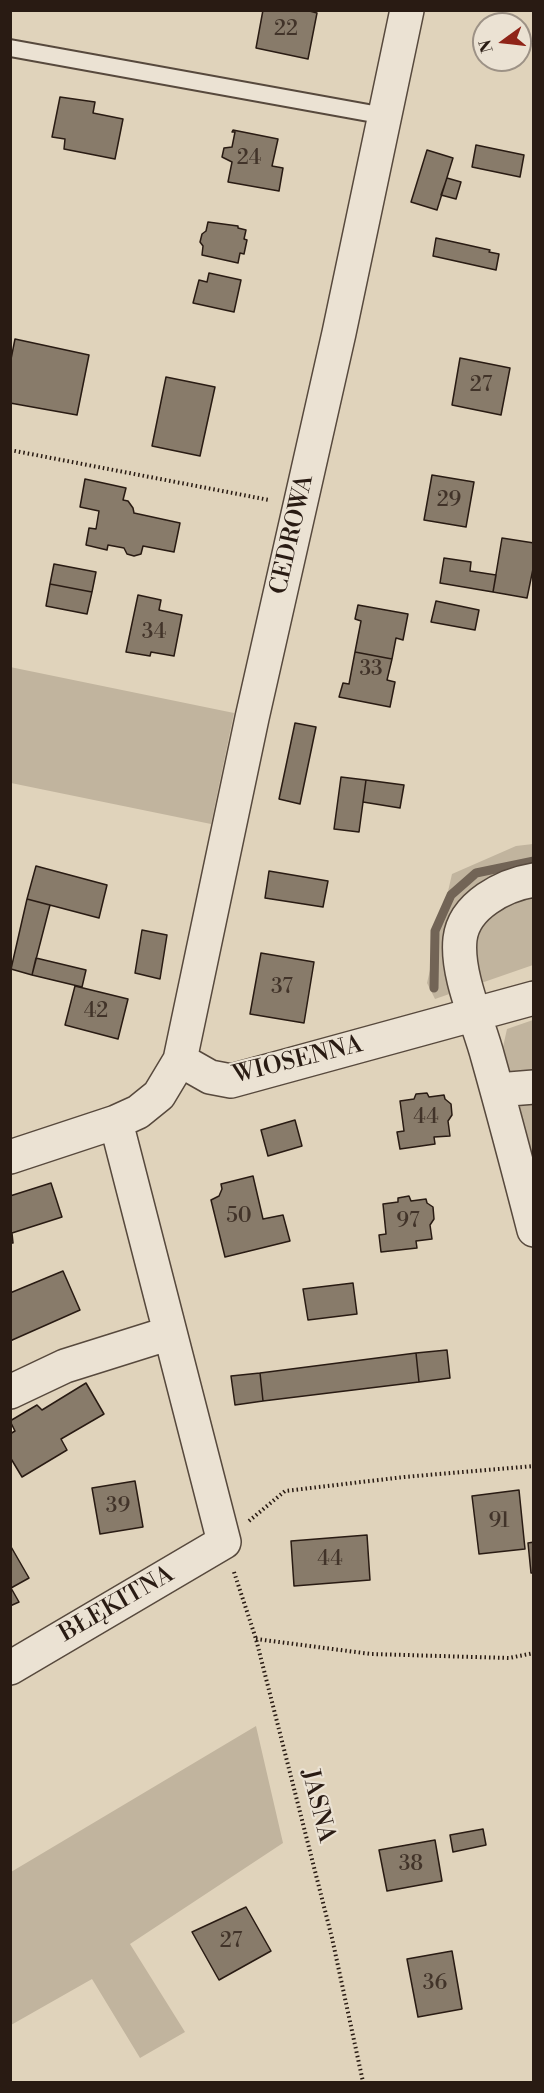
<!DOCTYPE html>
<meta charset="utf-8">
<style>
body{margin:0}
#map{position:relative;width:544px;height:2093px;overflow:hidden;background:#e0d3bb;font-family:"Libre Bodoni",serif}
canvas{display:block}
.frame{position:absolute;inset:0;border:12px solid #291b13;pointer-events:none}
.north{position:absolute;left:472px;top:12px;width:60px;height:60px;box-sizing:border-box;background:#ebe2d3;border:2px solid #9d9286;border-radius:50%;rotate:255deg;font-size:16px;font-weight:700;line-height:24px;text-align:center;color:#291b13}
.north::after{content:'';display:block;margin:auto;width:21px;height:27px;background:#8f2418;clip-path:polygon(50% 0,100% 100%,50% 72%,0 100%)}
</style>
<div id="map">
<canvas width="544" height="2093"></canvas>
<div class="frame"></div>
<div class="north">N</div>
</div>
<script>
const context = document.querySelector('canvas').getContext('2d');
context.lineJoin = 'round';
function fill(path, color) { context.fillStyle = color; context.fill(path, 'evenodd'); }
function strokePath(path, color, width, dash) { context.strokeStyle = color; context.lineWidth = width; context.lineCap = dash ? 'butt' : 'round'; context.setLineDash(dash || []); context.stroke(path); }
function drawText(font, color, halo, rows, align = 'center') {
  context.font = font + ' "Libre Bodoni",serif'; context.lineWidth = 4.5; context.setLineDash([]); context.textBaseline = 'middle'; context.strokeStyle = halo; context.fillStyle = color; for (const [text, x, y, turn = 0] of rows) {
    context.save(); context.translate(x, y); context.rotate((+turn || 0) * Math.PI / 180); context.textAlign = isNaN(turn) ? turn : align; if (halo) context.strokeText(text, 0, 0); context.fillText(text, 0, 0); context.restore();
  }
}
fill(new Path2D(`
 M10 667 234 713 211 824 11 783Z
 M533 844V965L435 999 427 983 452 874 516 846Z
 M533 1020V1152L528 1154 503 1047 507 1029Z
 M256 1726 283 1843 130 1944 185 2032 140 2058 92 1979 11 2025V1872Z`), '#c1b49e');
strokePath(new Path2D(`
 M434 988 435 931 451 895 476 873 534 861`), '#726456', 9);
const building = new Path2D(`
 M263 10H306L317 13 308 59 256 48Z
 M60 97 95 102 93 113 123 119 115 159 64 149 65 139 52 137Z
 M233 130 278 139 272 166 283 168 279 191 228 182 232 162 222 157 224 148 232 147 235 132H232Z
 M476 145 524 155 520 177 472 167Z
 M427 150 453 158 437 210 411 202Z
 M447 178 461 182 456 199 441 195Z
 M208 222 238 226V228L246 230 244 239 247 240 244 254 240 253 238 263 202 255 203 246 200 242 202 234 206 231Z
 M436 238 490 250 489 252 499 254 496 270 433 256Z
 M209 273 241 280 234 312 193 303 199 280 207 282Z
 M15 339 89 355 77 415 10 403V364Z
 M460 358 510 368 501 415 452 405Z
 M166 377 215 387 200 456 152 446Z
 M432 475 474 482 466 527 424 520Z
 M85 479 126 488 123 500 128 501 133 508 134 513 180 523 174 552 143 546 141 554 134 556 127 554 124 548 108 545 107 550 86 545 89 528 96 529 99 511 80 507Z
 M502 538 534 543V564L527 598 493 592Z
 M444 558 471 562 470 571 496 575 493 592 440 583Z
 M54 564 96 572 92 592 50 584Z
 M50 584 92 592 87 614 46 606Z
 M138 595 161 600 159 610 182 615 174 656 151 652 150 656 126 652Z
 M436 601 479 610 475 630 431 622Z
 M358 605 408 614 403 640 396 638 392 659 355 652 361 621 355 619Z
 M355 652 392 659 387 680 395 682 390 707 339 697 343 683 349 684Z
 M295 723 316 727 300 804 279 799Z
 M341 777 366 780 359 832 334 829Z
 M366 780 404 785 400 808 363 802Z
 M36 866 107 885 99 918 27 899Z
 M269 871 328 881 323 907 265 898Z
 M27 899 50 905 32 975 11 969Z
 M142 930 167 935 160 979 135 973Z
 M261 953 314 962 304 1023 250 1014Z
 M36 958 86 970 82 987 32 975Z
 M75 986 128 999 118 1039 65 1025Z
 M427 1093 429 1097 444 1095 445 1099 451 1104 452 1115 448 1121 450 1136 434 1137 435 1144 400 1149 397 1132 404 1131 400 1101 414 1099 416 1094Z
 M295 1120 302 1146 268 1156 261 1130Z
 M253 1176 263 1219 283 1215 290 1241 225 1257 211 1200 219 1196 222 1189 221 1184Z
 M51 1183 62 1217 12 1233 13 1243H10V1196Z
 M409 1196 411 1201 426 1199 427 1203 433 1207 434 1219 430 1225 432 1239 416 1241 417 1248 381 1252 379 1235 386 1234 383 1204 398 1202V1198Z
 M63 1271 80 1310 10 1341V1293Z
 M353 1283 357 1314 308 1320 303 1289Z
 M447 1350 450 1378 419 1382 416 1353Z
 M416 1353 419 1382 263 1401 260 1373Z
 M260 1373 263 1401 235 1405 231 1376Z
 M86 1383 104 1414 61 1439 67 1450 22 1477 10 1457V1434L15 1431 10 1421 37 1405 42 1410Z
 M135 1481 143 1527 100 1534 92 1488Z
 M519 1490 525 1549 479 1554 472 1496Z
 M367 1535 370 1580 294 1586 291 1541Z
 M534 1542V1573H531L528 1543Z
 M10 1545 29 1578 11 1588 19 1602 10 1606Z
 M483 1829 486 1845 453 1852 450 1835Z
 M435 1840 442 1881 387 1891 379 1850Z
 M246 1907 271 1951 219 1980 192 1932Z
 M452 1951 462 2009 418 2017 407 1959Z`);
fill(building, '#887b6a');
strokePath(building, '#291b13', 1.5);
const service = new Path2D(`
 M10 48 385 116`);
const minor = new Path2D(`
 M534 880C504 885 464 905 460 939 456 975 479 1023 488 1058 504 1115 519 1172 534 1230
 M180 1060 210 1077 231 1081 534 998
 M497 1090 534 1087
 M10 1157 116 1122 138 1112 159 1095 180 1060 252 718 339 333 407 10
 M10 1392 65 1366 170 1333
 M10 1668 224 1542 116 1122`);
strokePath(service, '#57493d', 20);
strokePath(minor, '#57493d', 36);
strokePath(new Path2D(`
 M10 450 269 500
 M249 1521 285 1491 404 1477 534 1466
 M234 1572 256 1639 332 1938 363 2082
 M256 1639 371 1654 509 1658 534 1653`), '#291b13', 4, [1.5, 3]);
strokePath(service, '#ebe2d3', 16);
strokePath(minor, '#ebe2d3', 33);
drawText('21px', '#413329', null, [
 ["22",286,30],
 ["24",249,159],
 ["27",481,386],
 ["29",449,501],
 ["34",154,633],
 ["33",371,670],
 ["37",282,988],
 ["42",96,1012],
 ["44",426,1118],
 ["50",239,1217],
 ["97",408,1222],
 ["39",118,1507],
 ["91",499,1522],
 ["44",330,1560],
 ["38",411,1865],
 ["27",231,1942],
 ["36",435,1984]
]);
drawText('24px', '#291b13', '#ebe2d3', [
 ["CEDROWA",293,535,-77],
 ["WIOSENNA",298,1061,-14],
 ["BŁĘKITNA",117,1605,-30],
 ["JASNA",317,1806,76]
]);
</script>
